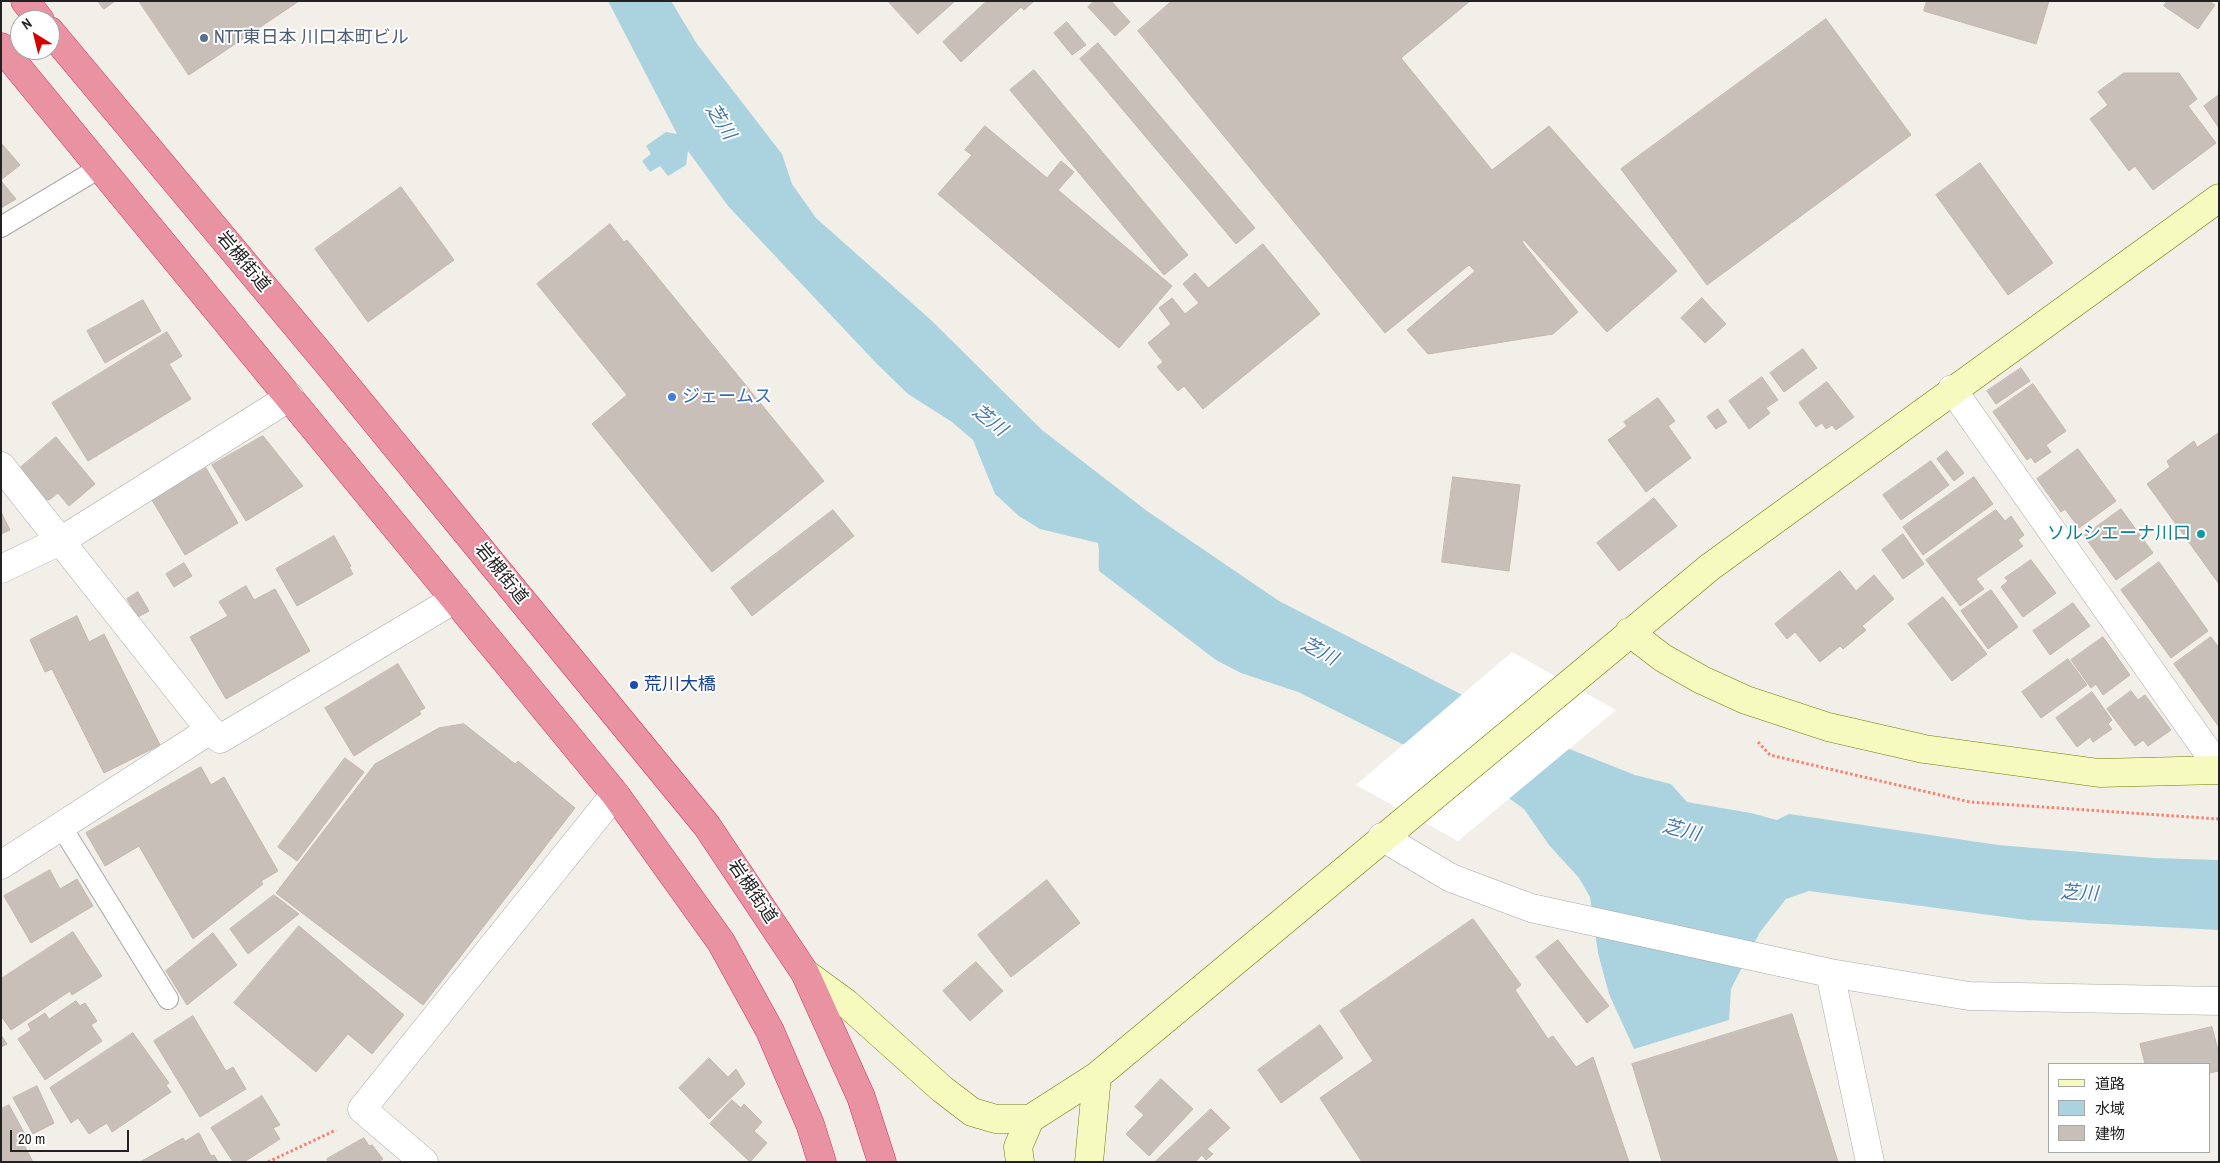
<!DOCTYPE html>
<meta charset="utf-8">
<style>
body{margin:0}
#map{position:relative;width:2220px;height:1163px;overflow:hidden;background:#f2efe9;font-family:"Archivo Narrow","Noto Sans JP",sans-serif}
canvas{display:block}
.frame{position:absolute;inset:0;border:2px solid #222;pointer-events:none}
.legend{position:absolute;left:2048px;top:1063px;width:162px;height:90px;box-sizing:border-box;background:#fff;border:1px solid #a7a7a7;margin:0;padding:6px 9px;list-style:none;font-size:15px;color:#222}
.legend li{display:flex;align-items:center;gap:10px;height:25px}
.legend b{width:25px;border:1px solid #a7a7a7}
.north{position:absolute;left:10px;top:10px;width:50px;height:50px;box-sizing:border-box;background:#fff;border:1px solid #a7a7a7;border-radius:50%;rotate:324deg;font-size:14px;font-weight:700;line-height:20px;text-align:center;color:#222}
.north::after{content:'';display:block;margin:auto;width:18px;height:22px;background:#d40000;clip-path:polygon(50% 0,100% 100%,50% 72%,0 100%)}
.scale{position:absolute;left:10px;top:1130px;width:119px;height:22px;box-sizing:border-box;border:2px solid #222;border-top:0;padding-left:6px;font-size:15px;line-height:18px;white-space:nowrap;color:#222;-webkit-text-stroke:4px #fff;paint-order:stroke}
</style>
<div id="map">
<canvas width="2220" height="1163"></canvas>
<div class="frame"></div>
<ul class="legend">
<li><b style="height:6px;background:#f7fabf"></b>道路</li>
<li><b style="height:14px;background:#aad3df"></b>水域</li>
<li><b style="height:14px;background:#c7bfb8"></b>建物</li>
</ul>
<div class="north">N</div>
<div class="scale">20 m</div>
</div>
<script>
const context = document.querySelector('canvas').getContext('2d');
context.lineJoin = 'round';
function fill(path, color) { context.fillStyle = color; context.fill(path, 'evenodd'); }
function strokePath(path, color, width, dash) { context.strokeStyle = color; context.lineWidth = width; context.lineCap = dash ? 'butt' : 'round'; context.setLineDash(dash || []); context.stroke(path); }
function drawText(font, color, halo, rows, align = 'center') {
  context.font = font + ' "Archivo Narrow","Noto Sans JP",sans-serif'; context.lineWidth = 4; context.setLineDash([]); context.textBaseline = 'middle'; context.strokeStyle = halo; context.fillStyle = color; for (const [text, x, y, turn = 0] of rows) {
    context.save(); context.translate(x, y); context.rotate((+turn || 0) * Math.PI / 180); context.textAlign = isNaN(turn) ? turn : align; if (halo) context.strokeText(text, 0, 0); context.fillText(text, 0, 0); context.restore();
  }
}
fill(new Path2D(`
 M608 1H671L697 44 782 154 792 184 816 218 931 320 1042 430 1147 511 1279 601 1562 746 1635 775 1671 784 1687 802 1751 813 1777 820 1789 814 1998 845 2153 858 2219 860V930L2027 920 1809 891 1786 899 1760 932 1731 989 1729 1020 1634 1049 1609 994 1598 953 1590 897 1579 878 1549 845 1524 809 1506 796 1298 692 1241 673 1216 660 1099 571C1098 561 1100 553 1098 543L1040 529 1019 516 995 494 973 440 952 422 908 394 877 364 728 206 688 151 686 165 668 176 660 166 650 172 642 161 651 154 646 146 666 132 677 134Z`), '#aad3df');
fill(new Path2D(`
 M1512 652 1616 710 1458 841 1356 785Z`), '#fff');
const building = new Path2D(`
 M98 1H115L104 9Z
 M139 1H299L189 75Z
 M888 1H955L918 34Z
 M987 1H1034L1024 10 1021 7 961 62 943 42Z
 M1094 1H1111L1130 22 1115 36 1088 7Z
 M1172 1H1470L1401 58 1492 170 1549 126 1677 271 1607 332 1524 240 1522 242 1578 312 1553 334 1428 354 1407 330 1475 271 1469 265 1385 333 1138 31Z
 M1927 1H2049L2036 44 1924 11Z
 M2167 1H2209L2215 5 2198 29 2164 6Z
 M1826 19 1911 135 1707 285 1621 169Z
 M1067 22 1086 45 1072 55 1054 33Z
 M1098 43 1255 228 1236 244 1080 59Z
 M1034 70 1188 255 1164 275 1010 90Z
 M2124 73H2179L2197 99 2188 106 2216 143 2153 190 2135 166 2129 171 2090 119 2108 105 2098 92Z
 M2219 95V128L2204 106Z
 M985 126 1047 178 1061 161 1074 172 1058 190 1172 286 1119 348 938 194 972 155 965 150Z
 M1 143 20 165 1 180Z
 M1980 163 2053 263 2008 295 1936 195Z
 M1 181 16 199 1 208Z
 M401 187 454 260 368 322 315 249Z
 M610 224 624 242 627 240 824 481 712 572 592 424 627 395 537 284Z
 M1263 244 1320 314 1203 409 1184 386 1178 391 1157 367 1163 362 1148 343 1171 324 1159 308 1172 298 1185 314 1199 303 1183 284 1195 273 1208 288Z
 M1702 298 1726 324 1705 343 1681 318Z
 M143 300 161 331 105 363 87 331Z
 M167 332 182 356 169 364 191 399 88 461 52 403Z
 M1803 349 1817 368 1784 392 1770 373Z
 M2021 368 2030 381 1996 404 1987 391Z
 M1762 377 1778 400 1766 408 1770 413 1749 429 1729 401Z
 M1827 382 1854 417 1836 430 1832 425 1826 429 1822 423 1816 427 1799 403Z
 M2033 384 2066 431 2046 445 2051 452 2035 463 2031 457 2027 460 1993 412Z
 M1658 398 1675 421 1668 426 1691 458 1646 492 1608 440 1627 426 1624 422Z
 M1718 409 1727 422 1716 429 1707 417Z
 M2219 433V584L2147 484 2170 467 2167 461 2194 441 2197 447Z
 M263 436 303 486 246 521 212 465Z
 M56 437 95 484 69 506 58 493 49 500 41 498 20 468Z
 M2078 449 2116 501 2079 528 2065 509 2061 512 2037 479Z
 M1947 451 1964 473 1954 481 1937 459Z
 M1931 461 1949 485 1901 520 1883 495Z
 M206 468 238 523 185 555 152 500Z
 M1453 477 1520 485 1509 571 1442 562Z
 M1974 477 1993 504 1923 555 1903 527Z
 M1654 498 1677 526 1619 571 1597 543Z
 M2121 509 2153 553 2116 580 2084 536Z
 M833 510 854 536 752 616 731 588Z
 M1996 510 2005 521 2011 516 2024 535 2018 540 2023 546 1976 579 1984 589 1960 606 1926 560Z
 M1 512 10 530 1 534Z
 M1903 534 1924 564 1903 579 1882 550Z
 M334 536 351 566 349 567 353 574 297 606 276 569Z
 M2031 560 2056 593 2023 617 2001 587 2008 581 2005 578Z
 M2159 562 2208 631 2171 658 2121 590Z
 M184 563 192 576 174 587 166 574Z
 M1840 571 1856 591 1874 575 1894 599 1862 626 1866 630 1843 649 1840 646 1820 662 1795 632 1787 639 1775 624Z
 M246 586 254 600 275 589 310 651 226 699 190 637 228 616 219 602Z
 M1991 590 2018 627 1988 649 1961 611Z
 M138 592 149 611 138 617 127 599Z
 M1943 597 1987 654 1952 681 1908 624Z
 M2073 603 2090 626 2050 655 2033 631Z
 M77 616 89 642 104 634 160 745 104 773 52 669 45 672 30 640Z
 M2103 637 2130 675 2103 695 2096 684 2091 688 2071 660Z
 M2211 637 2219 648V727L2174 664Z
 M2068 659 2087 685 2041 718 2022 692Z
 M398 664 425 708 419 711 421 714 354 756 325 708Z
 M2131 691 2138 700 2145 695 2171 730 2148 746 2143 740 2135 746 2107 709Z
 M2092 692 2112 720 2108 724 2112 729 2093 742 2090 737 2077 747 2056 718Z
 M464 724 515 764 518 761 575 808 423 1005 276 893 375 764 439 728Z
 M345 758 364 772 297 861 278 847Z
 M201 767 211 785 224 777 278 871 261 881 263 884 193 939 139 846 105 866 86 833Z
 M50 870 60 889 77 879 93 906 31 943 4 896Z
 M1047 880 1080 923 1011 977 978 935Z
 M274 895 299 914 248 954 230 929Z
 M1473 919 1521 985 1515 990 1548 1039 1553 1036 1576 1067 1593 1057 1629 1162H1362L1320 1098 1373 1061 1340 1011Z
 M299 926 404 1015 372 1054 348 1034 316 1072 234 1003Z
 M73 932 102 976 72 995 70 991 11 1030 1 1016V979Z
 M213 933 237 965 187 1005 166 971Z
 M1558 940 1609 1006 1587 1023 1536 957Z
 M976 962 1003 991 970 1021 943 991Z
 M76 1001 80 1006 85 1003 97 1021 91 1025 102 1041 45 1080 18 1039 31 1030 28 1024 45 1013 49 1019Z
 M1792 1014 1838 1162H1662L1632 1064Z
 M193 1016 226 1071 233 1067 246 1089 200 1117 154 1041Z
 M1320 1025 1343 1058 1281 1103 1258 1070Z
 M2212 1027 2219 1054V1071L2209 1073V1064H2145L2140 1044Z
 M133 1033 169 1083 166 1085 171 1092 112 1132 107 1123 89 1134 78 1118 71 1123 50 1088Z
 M1 1035 7 1044 1 1047Z
 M709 1058 728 1077 736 1069 745 1084 709 1119 679 1088Z
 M1161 1079 1193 1109 1149 1156 1126 1134 1144 1115 1135 1107Z
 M37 1086 54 1123 33 1134 13 1098Z
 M262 1096 280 1125 273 1128 280 1139 244 1162H233L211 1128Z
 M732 1100 741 1108 744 1104 762 1122 754 1131 767 1143 750 1162 710 1124Z
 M9 1105 27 1138 22 1141 33 1162H1V1109Z
 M1211 1109 1230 1128 1207 1149 1213 1154 1206 1160 1202 1155 1195 1162H1155Z
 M199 1133 211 1156 214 1155 218 1162H140L183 1138 185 1141Z
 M364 1138 369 1146 372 1145 383 1159 378 1162H328L327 1159Z`);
fill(building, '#c7bfb8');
strokePath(building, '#c4b6ab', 1);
const lane = new Path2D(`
 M1 227 101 167
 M61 826 168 999`);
const street = new Path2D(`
 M1952 389 2219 768
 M1 466 210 730
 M1 569 62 540 290 397
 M1382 837 1451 878 1531 908 1830 973 1969 996 2219 1001
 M1 865 210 730 220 739 455 599
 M1830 973 1870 1162
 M424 1162 362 1109 615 794`);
const secondary = new Path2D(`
 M1629 632 1663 658 1702 680 1746 700 1828 727 1924 749 2099 773 2219 770
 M805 973 846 1003 942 1089 972 1112 996 1119H1030L1097 1076 1710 567 2219 198
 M1020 1162 1018 1147 1030 1119
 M1089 1162 1097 1076`);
const highway = new Path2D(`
 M25 1 40 20
 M50 31 330 366 707 826 805 973 861 1097 882 1162
 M1 47 615 794 721 942 770 1031 810 1124 822 1162`);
strokePath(lane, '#a9a9a9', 22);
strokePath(street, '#a9a9a9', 29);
strokePath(secondary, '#707d05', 29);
strokePath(highway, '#dc2a67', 29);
strokePath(new Path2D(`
 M1758 742 1770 755 1970 802 2219 819
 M268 1162 336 1130`), '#fa8072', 3, [2.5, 2.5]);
strokePath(lane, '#fff', 20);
strokePath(street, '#fff', 28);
strokePath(secondary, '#f7fabf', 28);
strokePath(highway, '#e892a2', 28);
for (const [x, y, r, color] of [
 [204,38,5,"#5c6f8a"],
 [672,397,5,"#3f7fe0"],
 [2201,534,5,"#0f9aa8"],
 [634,685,5,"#1a4fb4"]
]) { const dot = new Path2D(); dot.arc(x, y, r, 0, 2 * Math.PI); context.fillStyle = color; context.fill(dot); strokePath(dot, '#fff', 2); }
drawText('18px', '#4e5e75', '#fff', [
 ["NTT東日本 川口本町ビル",214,38]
], 'left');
drawText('18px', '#222', '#fff', [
 ["岩槻街道",243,262,50],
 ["岩槻街道",501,574,51],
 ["岩槻街道",752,892,56]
]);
drawText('18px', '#366cbe', '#fff', [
 ["ジェームス",682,397]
], 'left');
drawText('18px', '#0d838f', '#fff', [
 ["ソルシエーナ川口",2191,534]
], 'right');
drawText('18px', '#164399', '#fff', [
 ["荒川大橋",644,685]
], 'left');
drawText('italic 19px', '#4a7aab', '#fff', [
 ["芝川",720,122,58],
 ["芝川",989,421,38],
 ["芝川",1319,652,28],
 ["芝川",1681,831,14],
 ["芝川",2079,894,3]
]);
</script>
